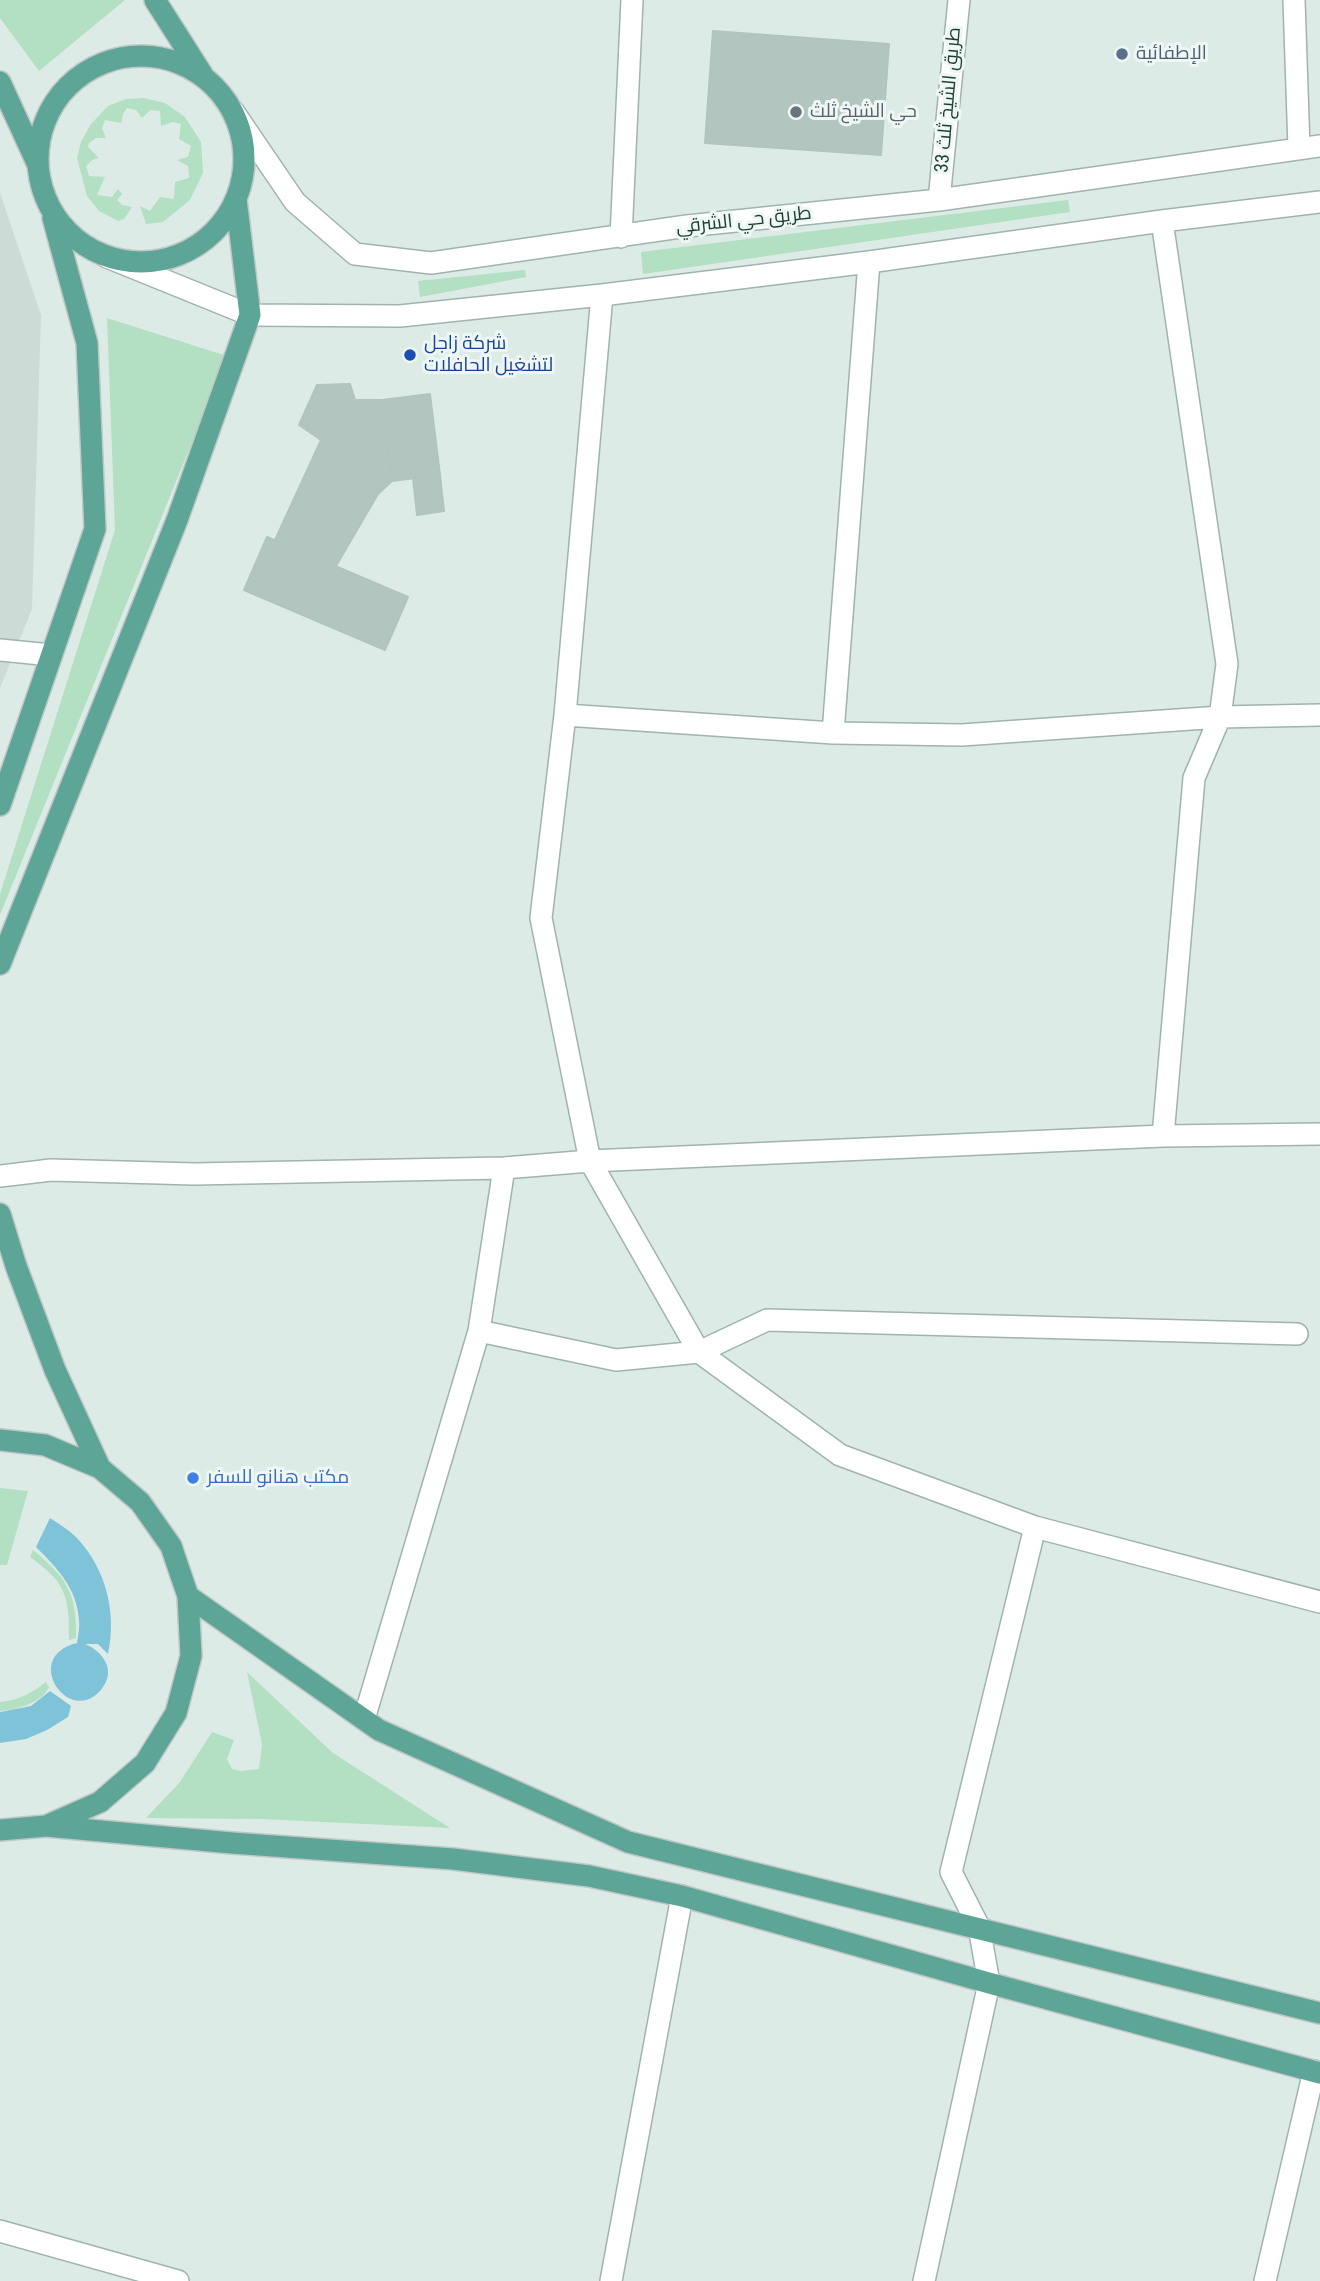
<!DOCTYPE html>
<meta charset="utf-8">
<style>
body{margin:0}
canvas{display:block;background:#ddebe6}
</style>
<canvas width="1320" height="2281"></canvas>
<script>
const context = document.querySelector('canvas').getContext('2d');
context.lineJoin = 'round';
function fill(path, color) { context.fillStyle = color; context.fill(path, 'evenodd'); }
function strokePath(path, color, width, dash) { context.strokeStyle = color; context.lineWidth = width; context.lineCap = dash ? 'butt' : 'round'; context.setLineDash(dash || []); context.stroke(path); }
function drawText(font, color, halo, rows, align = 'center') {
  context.font = font + ' "Roboto Condensed",Cairo,sans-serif'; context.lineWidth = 6; context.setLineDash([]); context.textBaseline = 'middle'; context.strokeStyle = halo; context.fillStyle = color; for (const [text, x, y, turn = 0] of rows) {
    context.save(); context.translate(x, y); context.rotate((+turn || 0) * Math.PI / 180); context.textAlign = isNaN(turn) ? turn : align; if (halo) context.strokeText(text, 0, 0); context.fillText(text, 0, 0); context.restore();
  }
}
fill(new Path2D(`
 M0 193 41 315 32 609 0 688Z`), '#cbdbd5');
fill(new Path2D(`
 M0 0H125L39 71 0 18Z
 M144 98 165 103 185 117 201 142 203 173 190 200 163 222 146 224 140 206 150 211 160 197 174 199 175 182 189 178 188 166 177 160 188 157 191 146 179 139 181 124 173 122 161 126 160 111 150 110 142 118 136 110 127 108 123 114 121 123 105 120 102 128 106 138H96L89 143 88 147 99 158 92 160 86 166 89 176 105 177 97 195 112 197 118 189 122 194 117 200 122 205 132 207 124 219 118 221 99 211 87 196 77 158 81 142 91 124 108 106 126 99Z
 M1068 200 1070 212 643 274 641 252Z
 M525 270 526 277 420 297 418 281Z
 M107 318 227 356 0 915V894L115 530Z
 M0 1488 28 1491 7 1565H0Z
 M33 1550C67 1578 77 1593 76 1638L69 1640C69 1597 67 1583 30 1557Z
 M247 1672 333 1753 450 1828 260 1819 146 1818 180 1782 212 1732 234 1740 227 1759 232 1769 241 1771 259 1769 262 1744Z
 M46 1682 49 1688C39 1704 18 1709 0 1711V1702C19 1700 30 1694 46 1682Z`), '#b3dfc2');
fill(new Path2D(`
 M50 1518C59 1524 69 1530 77 1538 106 1569 117 1613 108 1654L98 1644H85C102 1651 116 1669 103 1687 72 1731 19 1657 77 1643 78 1636 80 1627 79 1620 77 1588 57 1568 36 1547Z
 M50 1691 71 1706 68 1717 47 1730 26 1739 0 1743V1712L31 1706Z`), '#7ec3d7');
const building = new Path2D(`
 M713 31 889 44 881 155 705 143Z
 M350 384 355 400H382L392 481 378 494 316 451 321 440 299 425 317 385Z
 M430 394 440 475 392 481 382 400Z
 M316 451 378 494 336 566 275 540Z
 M440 475 444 511 417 515 413 478Z
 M267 537 408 597 385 650 244 590Z`);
fill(building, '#b2c6bf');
strokePath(building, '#afc5bd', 2);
const minor = new Path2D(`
 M1294 0 1299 148
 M233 111 295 202 355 254 431 263 687 226 939 200 1320 146
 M939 200 959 0
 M1162 221 1227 664 1220 717 1194 778 1163 1136
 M621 237 632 0
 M107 257 250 315 400 316 602 295 869 262 1162 221 1320 202
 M602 295 565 715 541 918 590 1161 699 1352 840 1455 1035 1527 1320 1602
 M0 650 51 655
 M565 715 833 733 962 735 1220 717 1320 715
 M833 733 869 262
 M0 1176 51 1170 194 1174 504 1168 590 1161 1163 1136 1320 1134
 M479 1331 616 1360 699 1352 767 1320 1297 1334
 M364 1719 479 1331 504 1168
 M0 2231 178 2281
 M611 2281 682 1896
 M924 2281 989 1983 979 1927 951 1872 1035 1527
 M1265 2281 1314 2071`);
const major = new Path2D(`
 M155 0 202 74
 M38 159a103 103 0 1 1 206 0a103 103 0 1 1-206 0Z
 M0 82 37 163
 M0 805 95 529 87 343 53 218
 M0 964 177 520 250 315 236 199
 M0 1214 16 1266 55 1370 100 1468
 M0 1440 45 1445 100 1468 140 1502 171 1546 188 1596 191 1656 176 1713 145 1763 100 1802 46 1826 0 1830
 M188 1596 379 1730 628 1842 1320 2013
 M46 1826 232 1843 453 1859 589 1876 682 1896 989 1983 1320 2073`);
strokePath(minor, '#a0b3ad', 24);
strokePath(major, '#c0c8c6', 24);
strokePath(minor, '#fff', 21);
strokePath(major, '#5da597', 21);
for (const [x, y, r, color] of [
 [1122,54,7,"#5c6f8a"],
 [796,112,7,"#6b7280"],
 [410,355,7,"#1a4fb4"],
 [193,1478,7,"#3f7fe0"]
]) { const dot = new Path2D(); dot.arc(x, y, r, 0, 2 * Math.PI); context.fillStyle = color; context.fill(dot); strokePath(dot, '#eef7f3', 2.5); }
drawText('19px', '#4e5e75', '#eef7f3', [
 ["الإطفائية",1136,54]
], 'left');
drawText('19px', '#1d3c35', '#eef7f3', [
 ["طريق الشيخ ثلث 33",949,100,-85],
 ["طريق حي الشرقي",744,221,-6]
]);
drawText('19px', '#5b616d', '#eef7f3', [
 ["حي الشيخ ثلث",810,112]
], 'left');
drawText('19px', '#164399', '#eef7f3', [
 ["شركة زاجل",424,344],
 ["لتشغيل الحافلات",424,366]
], 'left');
drawText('19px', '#366cbe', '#eef7f3', [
 ["مكتب هنانو للسفر",207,1478]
], 'left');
</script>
